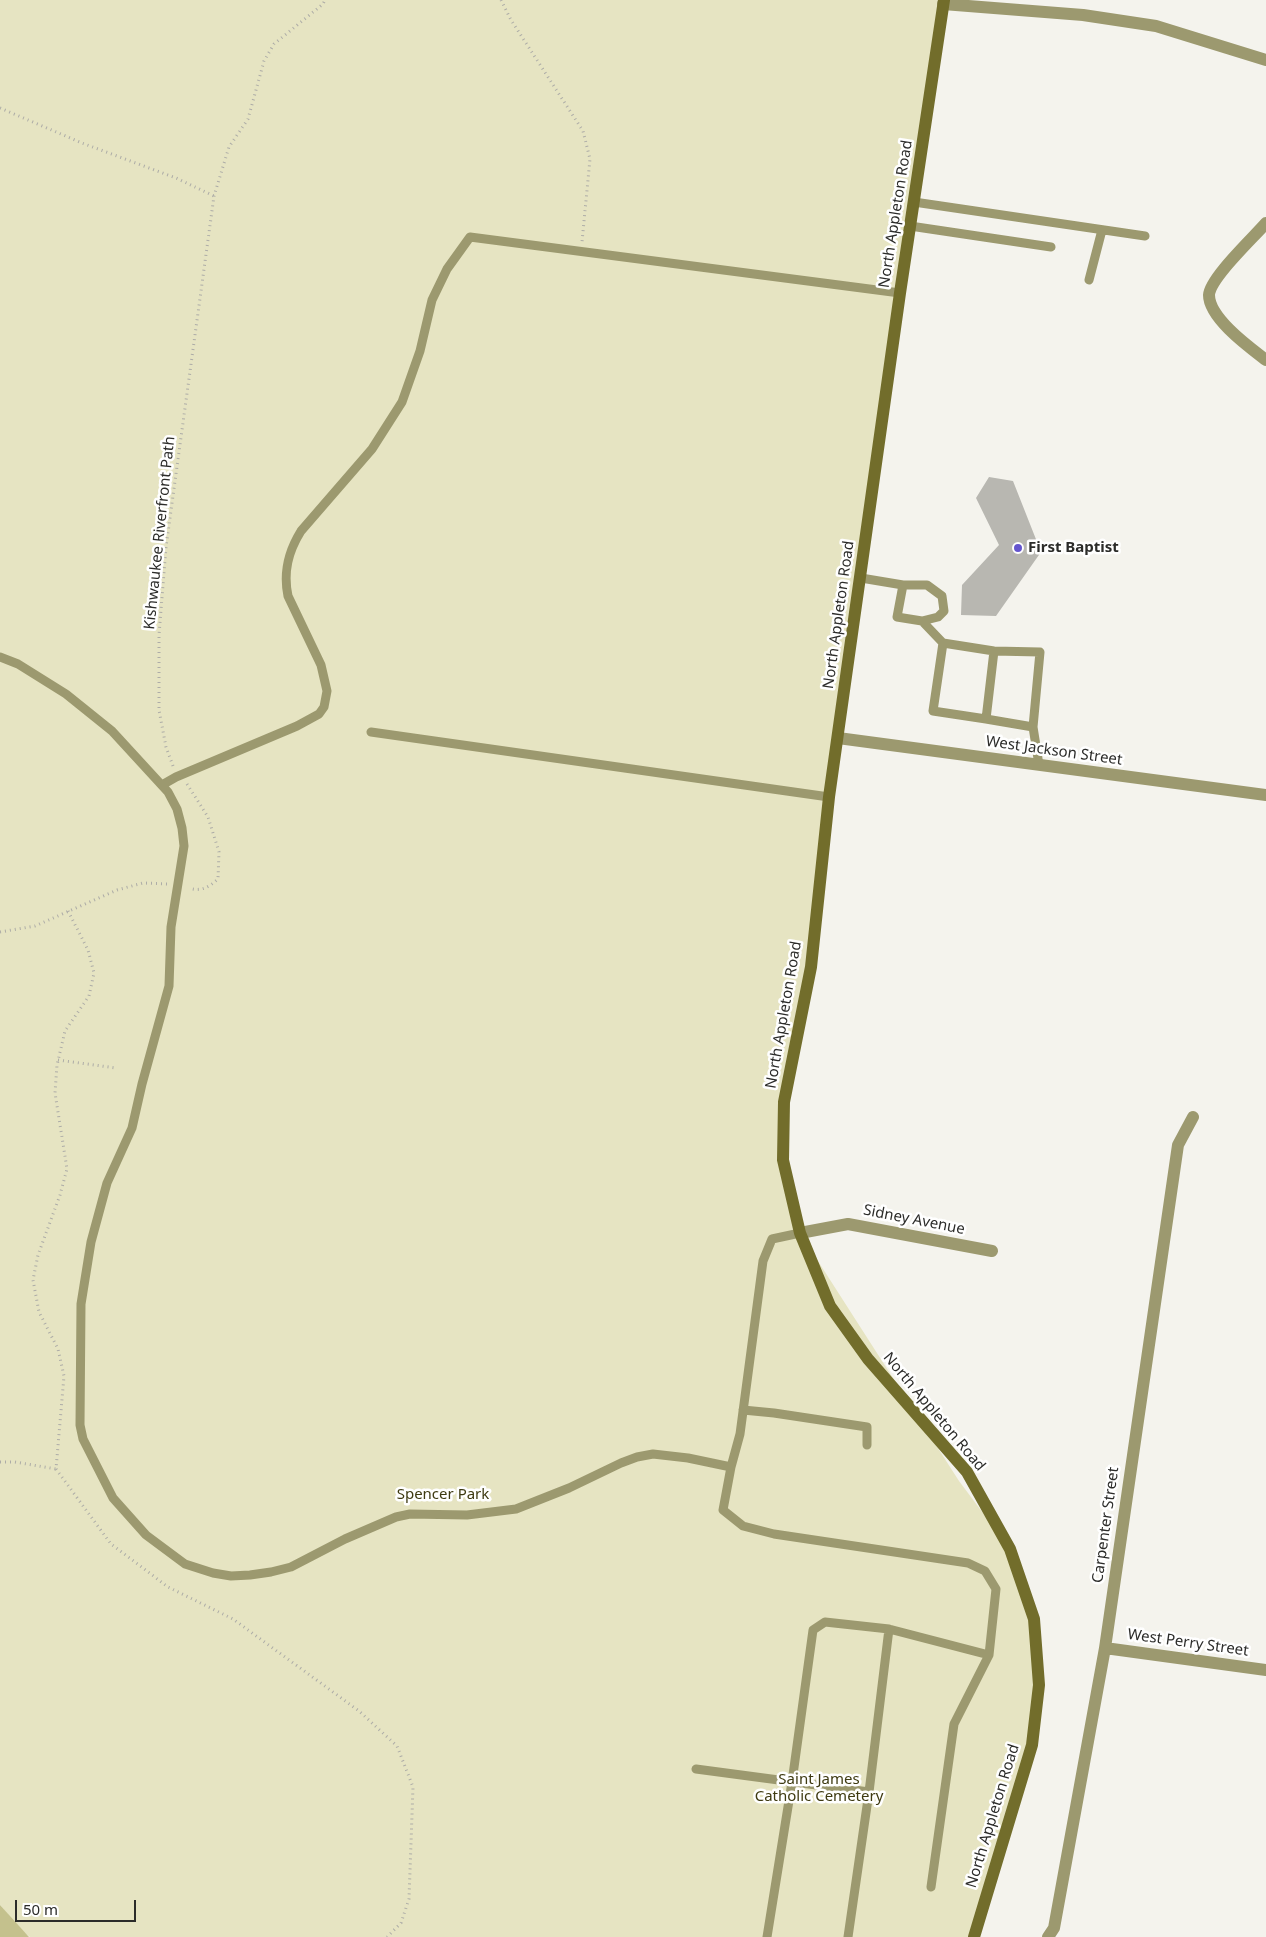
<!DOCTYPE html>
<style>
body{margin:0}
#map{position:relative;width:1266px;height:1937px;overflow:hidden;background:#f4f3ed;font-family:"Noto Sans",sans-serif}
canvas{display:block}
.scale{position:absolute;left:15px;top:1900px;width:121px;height:22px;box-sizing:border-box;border:2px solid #2c2c2a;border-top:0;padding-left:6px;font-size:15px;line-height:18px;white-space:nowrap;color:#2c2c2a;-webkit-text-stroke:4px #fff;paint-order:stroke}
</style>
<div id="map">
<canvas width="1266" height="1937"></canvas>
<div class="scale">50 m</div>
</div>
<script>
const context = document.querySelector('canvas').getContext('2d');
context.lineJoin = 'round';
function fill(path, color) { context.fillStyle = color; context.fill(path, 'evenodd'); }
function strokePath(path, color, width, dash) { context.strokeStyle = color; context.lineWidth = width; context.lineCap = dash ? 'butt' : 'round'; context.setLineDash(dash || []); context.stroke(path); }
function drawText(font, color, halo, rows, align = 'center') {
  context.font = font + ' "Noto Sans",sans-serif'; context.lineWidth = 5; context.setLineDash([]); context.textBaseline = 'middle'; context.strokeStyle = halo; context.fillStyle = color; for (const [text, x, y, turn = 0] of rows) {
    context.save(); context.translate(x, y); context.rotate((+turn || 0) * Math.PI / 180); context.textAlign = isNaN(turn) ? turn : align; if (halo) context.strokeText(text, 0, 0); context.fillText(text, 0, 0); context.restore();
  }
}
fill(new Path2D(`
 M0 0H944L807 991 784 1102 783 1160 800 1233 959 1481 1010 1549 1034 1619 1032 1745 974 1937H30L21 1930 0 1905Z`), '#e6e4c2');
fill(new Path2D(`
 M0 1905 29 1937H0Z`), '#c4c18d');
fill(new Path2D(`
 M989 477 1013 481 1041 552 996 616 961 615 962 585 999 545 976 498Z`), '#b8b7b1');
strokePath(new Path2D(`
 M501 0 511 20 583 131 590 159 582 242
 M0 108 82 143 176 178 214 196
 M173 766 166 747 159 710V635L166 547 214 196 229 147 248 119 264 61 274 44 323 4 325 0
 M187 784 208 817 219 852 218 879C209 887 201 892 189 888
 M68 911 88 950 94 973 89 996 65 1031 57 1065 55 1093 67 1169 60 1195 38 1255 33 1280 39 1312 58 1349 64 1376 56 1469 111 1544 168 1587 233 1619 359 1711 397 1746 413 1787 409 1899 401 1923 387 1937
 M0 932 35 926 117 890 143 883 168 884
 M58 1060 116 1068
 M0 1462H15L56 1469`), '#adaca7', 3, [1, 4]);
strokePath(new Path2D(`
 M914 202 1145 236
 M910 226 1051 247
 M1089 280 1102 230
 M861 578 903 585 897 617 922 621 943 643 994 651 1040 652 1033 727 1039 765
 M903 585H927L942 596 944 611 938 617 922 621
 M943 643 933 711 986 719 994 651
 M0 657 18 664 66 694 112 731 168 792 177 809 182 828 184 846 171 927 169 986 142 1084 132 1128 107 1183 91 1242 81 1304 80 1425 83 1439 113 1498 146 1535 185 1564 213 1573 231 1576 250 1575 271 1572 291 1567 345 1539 396 1517 410 1514 467 1515 516 1509 569 1488 621 1463 637 1457 653 1454 688 1458 731 1467
 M986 719 1033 727
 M371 732 829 797
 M162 785 176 777 297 726 319 714 324 707 327 691 321 665 288 596C283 572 288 552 301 531L372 449 402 402 420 351 432 300 447 269 470 237 900 293
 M800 1233 772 1239 763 1261 740 1434 731 1467 723 1510 743 1526 774 1534 968 1563 985 1571 996 1589 989 1655 954 1724 931 1887
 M743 1410 774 1413 867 1427V1445
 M889 1629 989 1655
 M696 1769 869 1792
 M767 1937 792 1782 813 1630 825 1622 889 1629 869 1792 848 1937`), '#9c996f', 9);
strokePath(new Path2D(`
 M943 4 1083 15 1156 26 1266 60
 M1266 223C1253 238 1210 278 1209 295 1209 318 1249 347 1266 360
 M800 1233 848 1224 992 1251
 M1105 1648 1266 1670
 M1048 1937 1054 1928 1105 1648 1178 1145 1193 1117`), '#9c996f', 12);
strokePath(new Path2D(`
 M838 738 1266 795`), '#9c996f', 12);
strokePath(new Path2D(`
 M944 0 900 293 829 797 811 967 784 1102 783 1160 800 1233 830 1306 868 1359 967 1472 1010 1549 1034 1619 1039 1685 1032 1745 974 1937`), '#726d2b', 12);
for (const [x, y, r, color] of [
 [1018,548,5,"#6555ce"]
]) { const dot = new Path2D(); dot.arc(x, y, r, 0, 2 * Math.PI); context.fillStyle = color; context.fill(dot); strokePath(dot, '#fff', 2); }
drawText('15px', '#2c2c2a', '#fff', [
 ["North Appleton Road",896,214,-81],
 ["Kishwaukee Riverfront Path",160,533,-84],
 ["North Appleton Road",839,615,-82],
 ["West Jackson Street",1054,751,8],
 ["North Appleton Road",784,1015,-80],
 ["Sidney Avenue",914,1220,11],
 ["North Appleton Road",934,1412,50],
 ["Carpenter Street",1106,1525,-82],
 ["West Perry Street",1188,1643,8],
 ["North Appleton Road",993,1816,-73]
]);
drawText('bold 15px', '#2c2c2a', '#fff', [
 ["First Baptist",1028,548]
], 'left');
drawText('15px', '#3e3a11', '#fff', [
 ["Spencer Park",443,1495],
 ["Saint James",819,1780],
 ["Catholic Cemetery",819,1797]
]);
</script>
